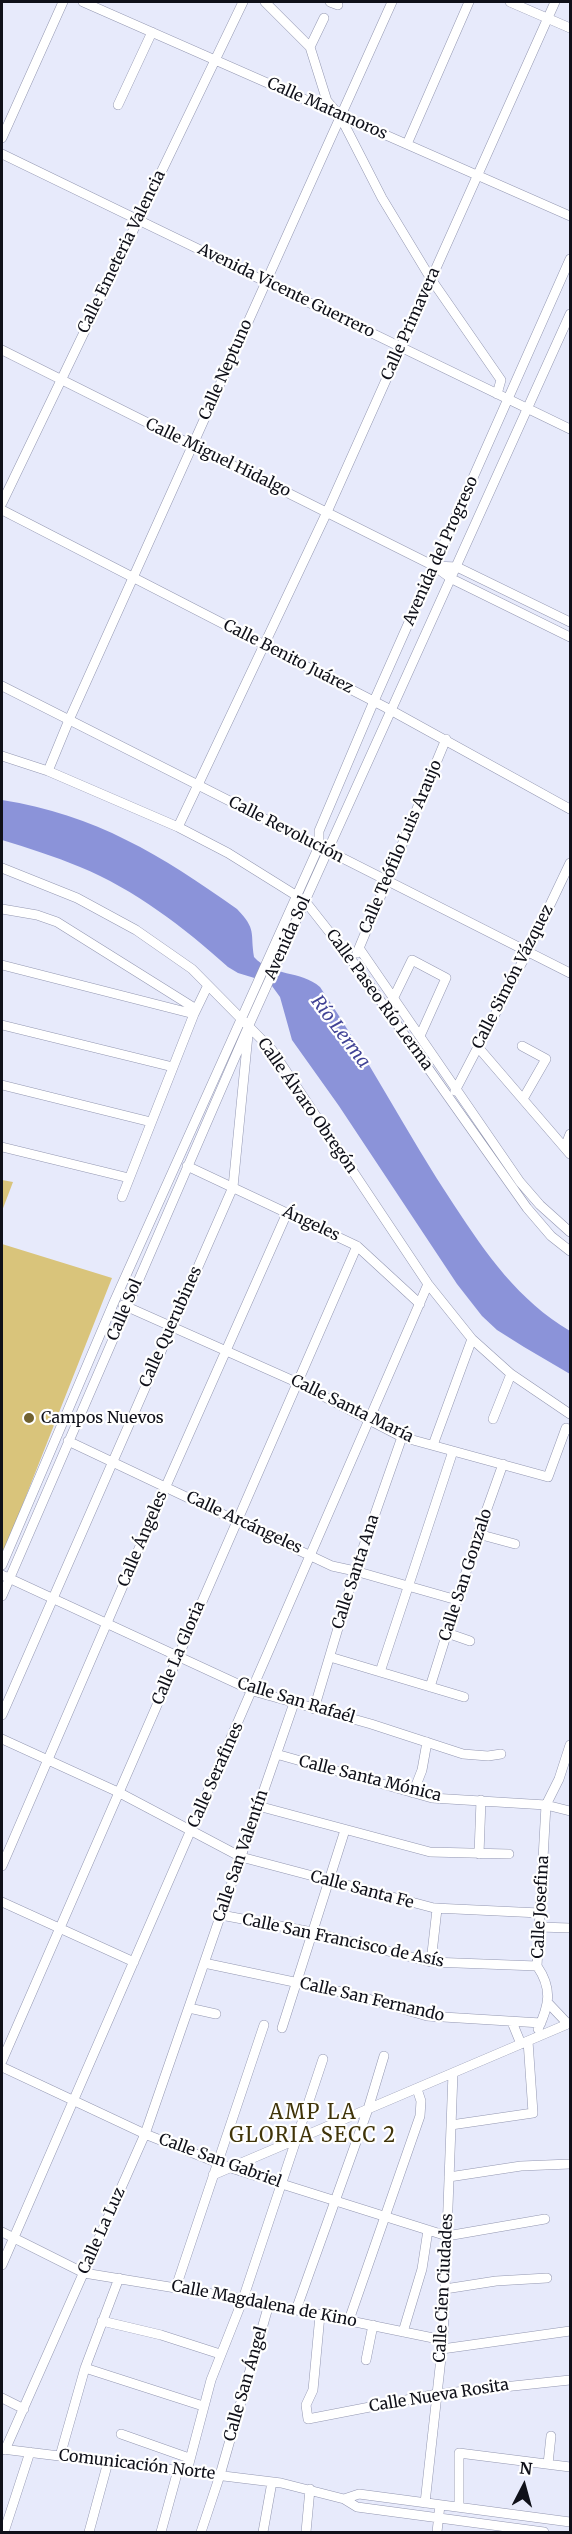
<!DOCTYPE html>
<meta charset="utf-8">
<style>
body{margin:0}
#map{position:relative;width:572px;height:2534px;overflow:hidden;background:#e7eafb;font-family:Merriweather,serif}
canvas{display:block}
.frame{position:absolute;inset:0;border:3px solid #0f1019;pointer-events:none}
.north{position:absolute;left:494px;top:2456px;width:60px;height:60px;-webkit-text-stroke:4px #fff;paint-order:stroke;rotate:6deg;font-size:16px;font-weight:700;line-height:24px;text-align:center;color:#0f1019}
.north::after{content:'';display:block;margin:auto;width:21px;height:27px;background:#0f1019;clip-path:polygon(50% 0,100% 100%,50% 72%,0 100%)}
</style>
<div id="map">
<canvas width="572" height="2534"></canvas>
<div class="frame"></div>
<div class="north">N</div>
</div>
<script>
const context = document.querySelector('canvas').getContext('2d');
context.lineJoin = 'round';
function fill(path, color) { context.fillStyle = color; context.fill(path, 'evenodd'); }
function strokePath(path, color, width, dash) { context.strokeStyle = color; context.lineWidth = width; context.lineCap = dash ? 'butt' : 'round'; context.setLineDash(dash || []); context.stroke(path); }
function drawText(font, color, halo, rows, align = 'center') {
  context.font = font + ' Merriweather,serif'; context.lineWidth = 4.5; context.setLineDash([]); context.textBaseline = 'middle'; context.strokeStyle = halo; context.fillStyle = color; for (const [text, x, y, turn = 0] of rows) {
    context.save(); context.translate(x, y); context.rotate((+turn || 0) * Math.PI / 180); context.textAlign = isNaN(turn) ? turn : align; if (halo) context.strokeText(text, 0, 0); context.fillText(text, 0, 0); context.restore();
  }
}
fill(new Path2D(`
 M2 1180 13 1182 2 1211Z
 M2 1244 112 1278 2 1557Z`), '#d9c47b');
fill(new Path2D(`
 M2 800C96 815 161 855 237 909 257 930 250 932 254 957 272 977 301 970 320 987 368 1058 407 1134 454 1205 487 1255 518 1300 570 1331V1374L524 1347 497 1330 482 1316 457 1284 339 1106 292 1040 280 997 272 986 261 980 238 973 228 967C185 928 134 889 80 867 54 856 28 848 2 840Z`), '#8b93d9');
const minor = new Path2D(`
 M83 2 570 216
 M265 2 310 47
 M330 2 338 5
 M510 2 570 28
 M324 18 310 47 327 101 340 116 382 198 431 279 501 380 497 394
 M118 105 152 32
 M2 138 63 2
 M407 144 469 2
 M2 154 570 429
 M2 350 434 566 452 579 570 637
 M2 503 243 2
 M2 510 385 707 570 809
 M434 566 457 567 570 622
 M2 686 570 973
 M2 756 48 771 178 827 228 853 305 901 353 962 527 1208 551 1236 570 1251
 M48 771 69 720 392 2
 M178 827 327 512 555 2
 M2 868 77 898 136 930 192 969 272 1050 428 1284 472 1339 511 1374 570 1414
 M2 909 37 915 57 922 196 1009
 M359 948 520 1182 540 1205 570 1232
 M357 953 446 739
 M2 965 194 1014
 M394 997 412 960 446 978 420 1036
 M2 1025 173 1067
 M477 1046 570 1154
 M522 1046 546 1059 523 1099
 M2 1085 151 1122
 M455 1091 528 951 570 863
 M2 1147 129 1178
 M565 1147 570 1134
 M187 1166 357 1246 420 1304
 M122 1197 194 1014 208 985
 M123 1305 296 1382 402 1437 548 1477 566 1428 570 1430
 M493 1419 511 1374
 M68 1441 332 1566 355 1571 457 1600
 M433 1445 472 1339
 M478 1534 515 1544
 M2 1565 114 1302 319 846V831L374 701 570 259
 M2 1575 253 1691 371 1724 463 1754 488 1756 501 1754
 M2 1596 249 1025 570 314
 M447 1633 470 1641
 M330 1657 464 1697
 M380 1672 453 1451
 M430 1687 478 1534 503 1464
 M314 1709 355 1571 402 1437
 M2 1715 233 1187 248 1035
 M2 1739 118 1792 241 1857 434 1908 540 1913
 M276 1754 432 1798 546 1805 570 1811
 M413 1793 422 1770 427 1742
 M258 1806 430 1852 509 1854
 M479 1854 481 1800
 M2 1866 166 1486 287 1213
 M2 1902 134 1962
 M221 1915 312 1932 431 1962 537 1966
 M539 1927 570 1928
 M431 1962 437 1909
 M204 1963 351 1994 427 2016 541 2023
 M549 2004 568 2024
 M189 2008 216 2014
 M512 2022 521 2044
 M282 2028 345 1830
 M538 2029C549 2006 553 1989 537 1966L546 1805 559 1779 570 1745
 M2 2061 357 1246
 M2 2067 145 2134 231 2168 447 2236 545 2219
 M451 2125 533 2113 528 2041
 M213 2175 570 2023
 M449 2177 521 2166 570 2164
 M2 2232 84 2273 243 2299 443 2340
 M2 2265 428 1284
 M176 2287 264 2025
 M445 2289 496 2281 547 2278
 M296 2310 368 2109 384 2056
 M320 2315 313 2390 306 2405 308 2419 437 2394 570 2380
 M349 2320 420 2116 421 2101 417 2089
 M102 2321 161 2335 220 2354
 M403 2332 422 2269 428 2230
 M442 2349 570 2331
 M366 2360 373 2325
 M85 2368 203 2406
 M2 2398 24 2409
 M121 2434 189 2458
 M2 2449 281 2483 344 2499 357 2507 544 2532
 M5 2450 145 2134 294 1703
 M60 2456 85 2368 119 2278
 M548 2464 551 2436
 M187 2471 211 2380 243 2299 323 2059
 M344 2499 359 2494 570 2522
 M425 2503 443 2340 453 2073
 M459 2507V2453L570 2467
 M4 2532 30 2452
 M89 2532 108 2462
 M161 2532 178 2470
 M201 2532 220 2475 269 2304
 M263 2532 272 2482
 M306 2532 310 2489
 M437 2532 440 2505`);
strokePath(minor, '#9397b1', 10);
strokePath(minor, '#fff', 9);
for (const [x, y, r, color] of [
 [29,1418,6,"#716230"]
]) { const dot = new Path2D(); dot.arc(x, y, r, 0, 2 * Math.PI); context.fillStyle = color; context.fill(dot); strokePath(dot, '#fff', 2); }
drawText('16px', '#0f1019', '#fff', [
 ["Calle Matamoros",327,109,24],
 ["Calle Emeteria Valencia",122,252,-64],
 ["Avenida Vicente Guerrero",286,291,26],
 ["Calle Primavera",411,324,-66],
 ["Calle Neptuno",226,370,-66],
 ["Calle Miguel Hidalgo",218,458,26],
 ["Avenida del Progreso",441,551,-66],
 ["Calle Benito Juárez",288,657,27],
 ["Calle Revolución",286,830,27],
 ["Calle Teófilo Luis Araujo",401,847,-67],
 ["Avenida Sol",288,938,-66],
 ["Calle Simón Vázquez",513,977,-63],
 ["Calle Paseo Río Lerma",379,1000,54],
 ["Calle Álvaro Obregón",307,1106,55],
 ["Ángeles",311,1224,25],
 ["Calle Sol",125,1310,-67],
 ["Calle Querubines",171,1327,-66],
 ["Calle Santa María",352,1409,26],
 ["Calle Arcángeles",244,1523,25],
 ["Calle Ángeles",143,1539,-67],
 ["Calle Santa Ana",356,1572,-72],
 ["Calle San Gonzalo",466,1575,-72],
 ["Calle La Gloria",179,1653,-67],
 ["Calle San Rafaél",296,1701,17],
 ["Calle Serafines",216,1775,-66],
 ["Calle Santa Mónica",370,1779,14],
 ["Calle San Valentín",241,1856,-71],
 ["Calle Santa Fe",362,1890,15],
 ["Calle Josefina",541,1907,-87],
 ["Calle San Francisco de Asís",343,1941,12],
 ["Calle San Fernando",372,2000,13],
 ["Calle San Gabriel",220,2161,20],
 ["Calle La Luz",102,2231,-66],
 ["Calle Cien Ciudades",444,2288,-87],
 ["Calle Magdalena de Kino",264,2304,11],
 ["Calle San Ángel",246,2384,-74],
 ["Calle Nueva Rosita",439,2396,-9],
 ["Comunicación Norte",137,2465,7]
]);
drawText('16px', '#0f1019', '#fff', [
 ["Campos Nuevos",41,1418]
], 'left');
drawText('italic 18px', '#414396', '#fff', [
 ["Río Lerma",340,1032,53]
]);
context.letterSpacing = '1.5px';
drawText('20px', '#403409', '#fff', [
 ["AMP LA",313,2113],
 ["GLORIA SECC 2",313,2136]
]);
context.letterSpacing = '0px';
</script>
